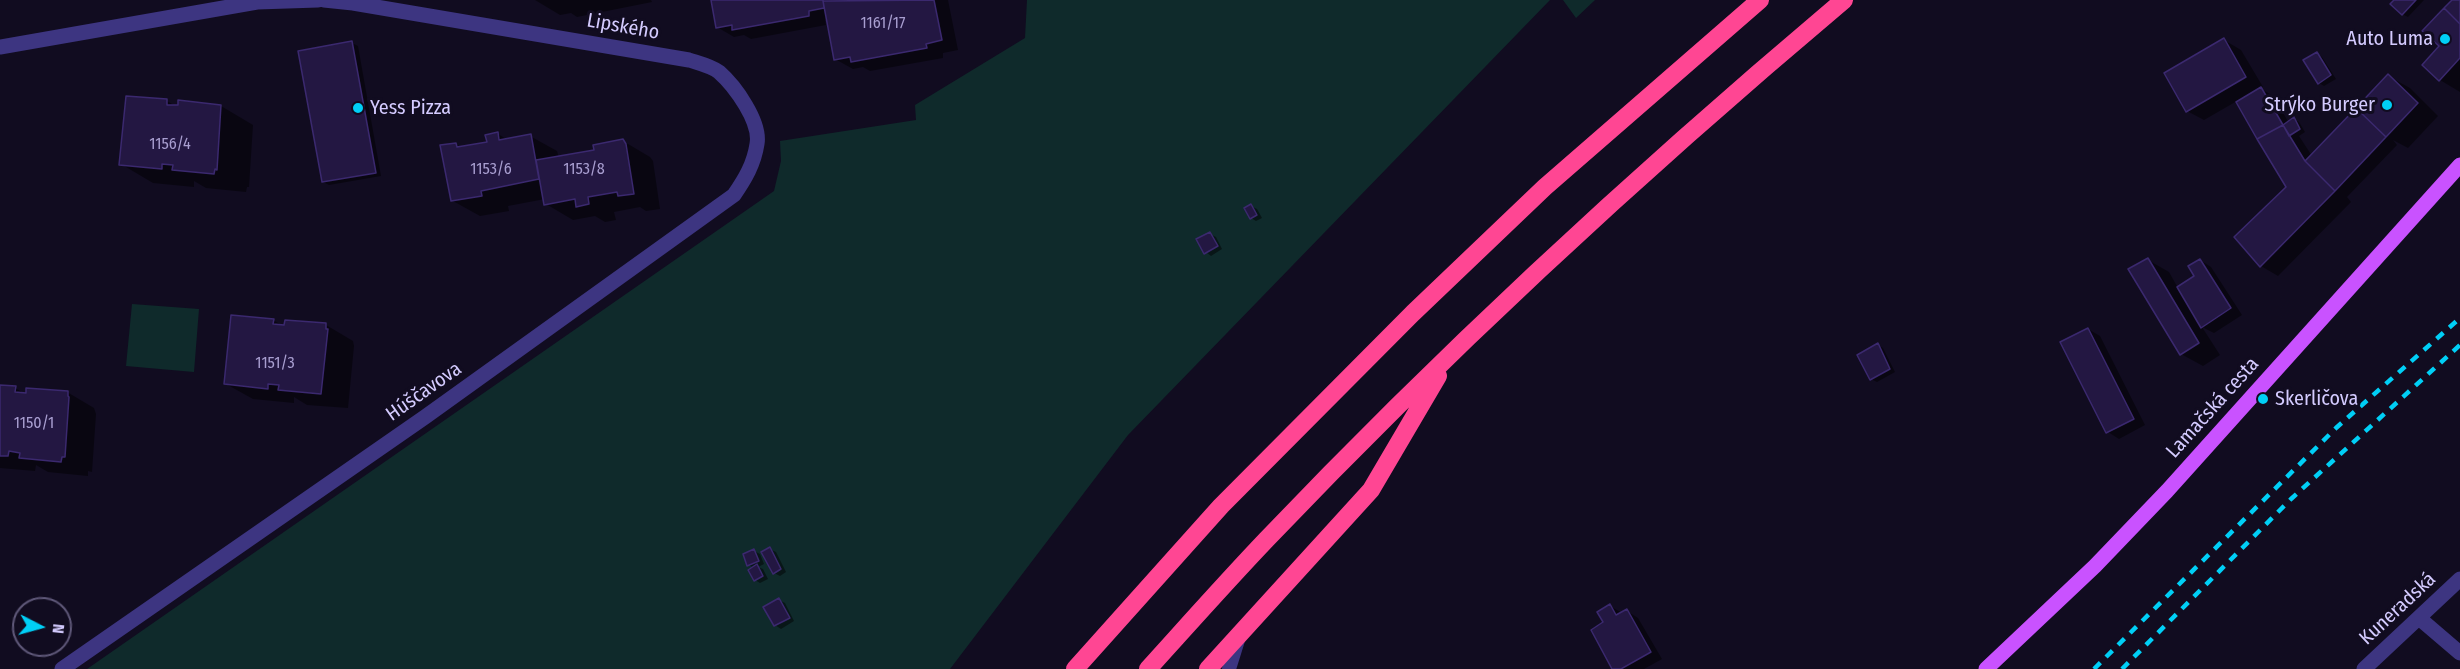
<!DOCTYPE html>
<meta charset="utf-8">
<style>
body{margin:0}
#map{position:relative;width:2460px;height:669px;overflow:hidden;background:#110c20;font-family:"Fira Sans Condensed",sans-serif}
canvas{display:block}
.north{position:absolute;left:12px;top:597px;width:60px;height:60px;box-sizing:border-box;background:#110c20;border:2px solid #5f5879;border-radius:50%;rotate:96deg;font-size:16px;font-weight:700;line-height:24px;text-align:center;color:#d4cbff}
.north::after{content:'';display:block;margin:auto;width:21px;height:27px;background:#00cff6;clip-path:polygon(50% 0,100% 100%,50% 72%,0 100%)}
</style>
<div id="map">
<canvas width="2460" height="669"></canvas>
<div class="north">N</div>
</div>
<script>
const context = document.querySelector('canvas').getContext('2d');
context.lineJoin = 'round';
function fill(path, color) { context.fillStyle = color; context.fill(path, 'evenodd'); }
function strokePath(path, color, width, dash) { context.strokeStyle = color; context.lineWidth = width; context.lineCap = dash ? 'butt' : 'round'; context.setLineDash(dash || []); context.stroke(path); }
function drawText(font, color, halo, rows, align = 'center') {
  context.font = font + ' "Fira Sans Condensed",sans-serif'; context.lineWidth = 6; context.setLineDash([]); context.textBaseline = 'middle'; context.strokeStyle = halo; context.fillStyle = color; for (const [text, x, y, turn = 0] of rows) {
    context.save(); context.translate(x, y); context.rotate((+turn || 0) * Math.PI / 180); context.textAlign = isNaN(turn) ? turn : align; if (halo) context.strokeText(text, 0, 0); context.fillText(text, 0, 0); context.restore();
  }
}
fill(new Path2D(`
 M1027 0H1550L1128 435 950 669H87L774 191 781 161 780 141 916 120 915 105 1025 38Z
 M1563 0H1595L1576 18Z
 M132 304 199 309 194 372 126 366Z`), '#0f2a2b');
fill(new Path2D(`
 M535 0H651L652 2 577 17 571 13 560 15Z
 M712 0H948L958 50 943 53V58L870 71 863 67 853 69 835 59 828 20H825L826 25 751 39 744 35 734 37 717 27Z
 M2396 0H2424L2408 17 2402 14Z
 M2454 0H2460V92L2440 80 2441 46Z
 M2224 40 2241 50 2263 87 2260 88 2273 96 2289 123 2294 119 2299 122 2305 132 2299 136 2312 156 2388 76 2410 88 2438 116 2408 148 2393 140 2397 145 2347 197 2351 202 2278 276 2261 266 2288 188 2237 101 2204 120 2187 111Z
 M352 43 358 46 381 176 329 185 323 182Z
 M2317 53 2322 57 2336 79 2324 86 2319 83Z
 M167 101 179 108 221 106 253 125 249 187H247L246 192 206 188 194 181V187L153 183 121 164Z
 M498 134 508 140 530 136 557 151 559 158 596 151 623 141 650 157 653 161 660 209 646 211 640 207 614 212 616 220 605 222 595 216 573 220 546 204 545 199 508 206 509 211 480 216 453 201 456 144 462 148 488 143Z
 M1251 206 1257 209 1262 218 1256 221 1251 218Z
 M1210 234 1216 237 1222 249 1211 256 1206 252Z
 M2148 260 2169 272 2178 288 2196 276 2200 260 2211 267 2242 315 2214 333 2202 327 2220 355 2203 366 2181 354Z
 M273 320 283 326 326 325 353 341 354 346 348 408 307 405 294 397V403L253 399 226 384Z
 M2088 329 2100 336 2145 425 2119 439 2108 432Z
 M1878 345 1883 348 1895 372 1877 382 1871 379Z
 M0 387 15 388 27 395 67 392 94 408 96 414 92 472 88 471V476L48 472 36 465 35 471 0 468Z
 M770 549 776 552 786 572 780 576 774 573Z
 M754 551 760 554 764 564 758 567 763 569 768 579 760 583 755 580 754 568 749 565Z
 M779 600 785 603 794 621 781 629 775 625Z
 M1610 606 1622 613 1627 611 1638 618 1662 659 1644 669H1614L1605 623Z`), '#0007');
const building = new Path2D(`
 M711 0H823L824 8 809 11V16L732 30V25L716 28Z
 M934 0 942 40 926 44 927 48 851 62 850 57 834 60 823 1Z
 M2394 0H2416L2402 15 2390 4Z
 M2452 0H2460V24L2444 8Z
 M2444 8 2460 24V58L2439 81 2422 65 2439 46 2422 31Z
 M2224 38 2246 77 2186 112 2164 73Z
 M352 41 376 173 322 182 298 51Z
 M2317 52 2331 75 2318 84 2303 60Z
 M2388 74 2418 103 2386 137 2356 108Z
 M2261 87 2283 125 2257 139 2236 102Z
 M126 96 167 99V105H178V100L221 105 217 170 215 169 214 174 172 170 173 165 162 164V169L119 165Z
 M2356 108 2386 137 2335 191 2305 161Z
 M2294 117 2300 129 2289 136 2283 125Z
 M2283 125 2305 161 2335 191 2260 267 2234 237 2286 187 2257 139Z
 M498 132 499 140 531 134 539 179 481 191 482 196 451 201 440 145 456 143 457 147 487 142 485 135Z
 M623 139 626 144 634 194 618 196 617 192 588 197 589 204 576 207 575 199 544 205 536 160 594 150 593 145Z
 M1251 204 1257 215 1250 219 1244 208Z
 M1210 232 1218 246 1204 254 1196 239Z
 M2148 258 2199 343 2180 355 2128 269Z
 M2200 259 2231 308 2201 328 2177 287 2194 276 2188 266Z
 M231 315 274 319 273 324 284 325 285 320 326 323V329H328L321 394 278 390 279 385 268 384V389L224 384Z
 M2088 328 2134 419 2106 433 2060 342Z
 M1878 343 1890 369 1870 380 1857 355Z
 M0 385 16 386 15 392 26 393V388L68 391V396L69 397 65 457H62L61 462 19 458 20 453 9 451 8 456H0Z
 M770 547 781 569 773 574 761 552Z
 M754 549 759 561 747 566 743 554Z
 M757 564 763 576 754 581 748 570Z
 M779 598 790 618 774 626 763 607Z
 M1610 604 1616 615 1627 609 1651 652 1621 669H1612L1591 630 1603 622 1597 612Z`);
fill(building, '#231742');
strokePath(building, '#3b296f', 1.5);
strokePath(new Path2D(`
 M1229 669 1239 637`), '#3d3581', 14);
strokePath(new Path2D(`
 M0 47 257 2 318 0
 M2419 618 2460 653
 M62 669 425 417 734 195C745 179 754 164 757 144 761 122 735 86 719 72 711 66 698 63 689 60L353 3 324 0
 M2364 669 2460 579`), '#3d3581', 15);
strokePath(new Path2D(`
 M1986 669 2095 566 2167 491 2460 165`), '#c952ff', 15);
strokePath(new Path2D(`
 M1075 669 1221 506 1413 313 1545 187 1760 0
 M1148 669C1187 626 1226 582 1266 540 1448 349 1642 170 1844 0
 M1208 669 1371 490 1438 376`), '#ff4693', 18);
strokePath(new Path2D(`
 M2094 669 2336 428 2460 318
 M2122 669 2291 499 2460 345`), '#00cff6', 4.5, [9, 8]);
for (const [x, y, r, color] of [
 [2445,39,6,"#00cff6"],
 [2387,105,6,"#00cff6"],
 [358,108,6,"#00cff6"],
 [2263,399,6,"#00cff6"]
]) { const dot = new Path2D(); dot.arc(x, y, r, 0, 2 * Math.PI); context.fillStyle = color; context.fill(dot); strokePath(dot, '#110c20', 2); }
drawText('16px', '#a89ed0', null, [
 ["1161/17",883,24],
 ["1156/4",170,145],
 ["1153/6",491,170],
 ["1153/8",584,170],
 ["1151/3",275,364],
 ["1150/1",34,424]
]);
drawText('20px', '#d4cbff', '#110c20', [
 ["Lipského",623,27,10],
 ["Húščavova",424,392,-35],
 ["Lamačská cesta",2213,408,-48],
 ["Kuneradská",2398,609,-43]
]);
drawText('20px', '#d4cbff', '#110c20', [
 ["Auto Luma",2433,39],
 ["Strýko Burger",2375,105],
 ["Yess Pizza",370,108,"left"],
 ["Skerličova",2275,399,"left"]
], 'right');
</script>
